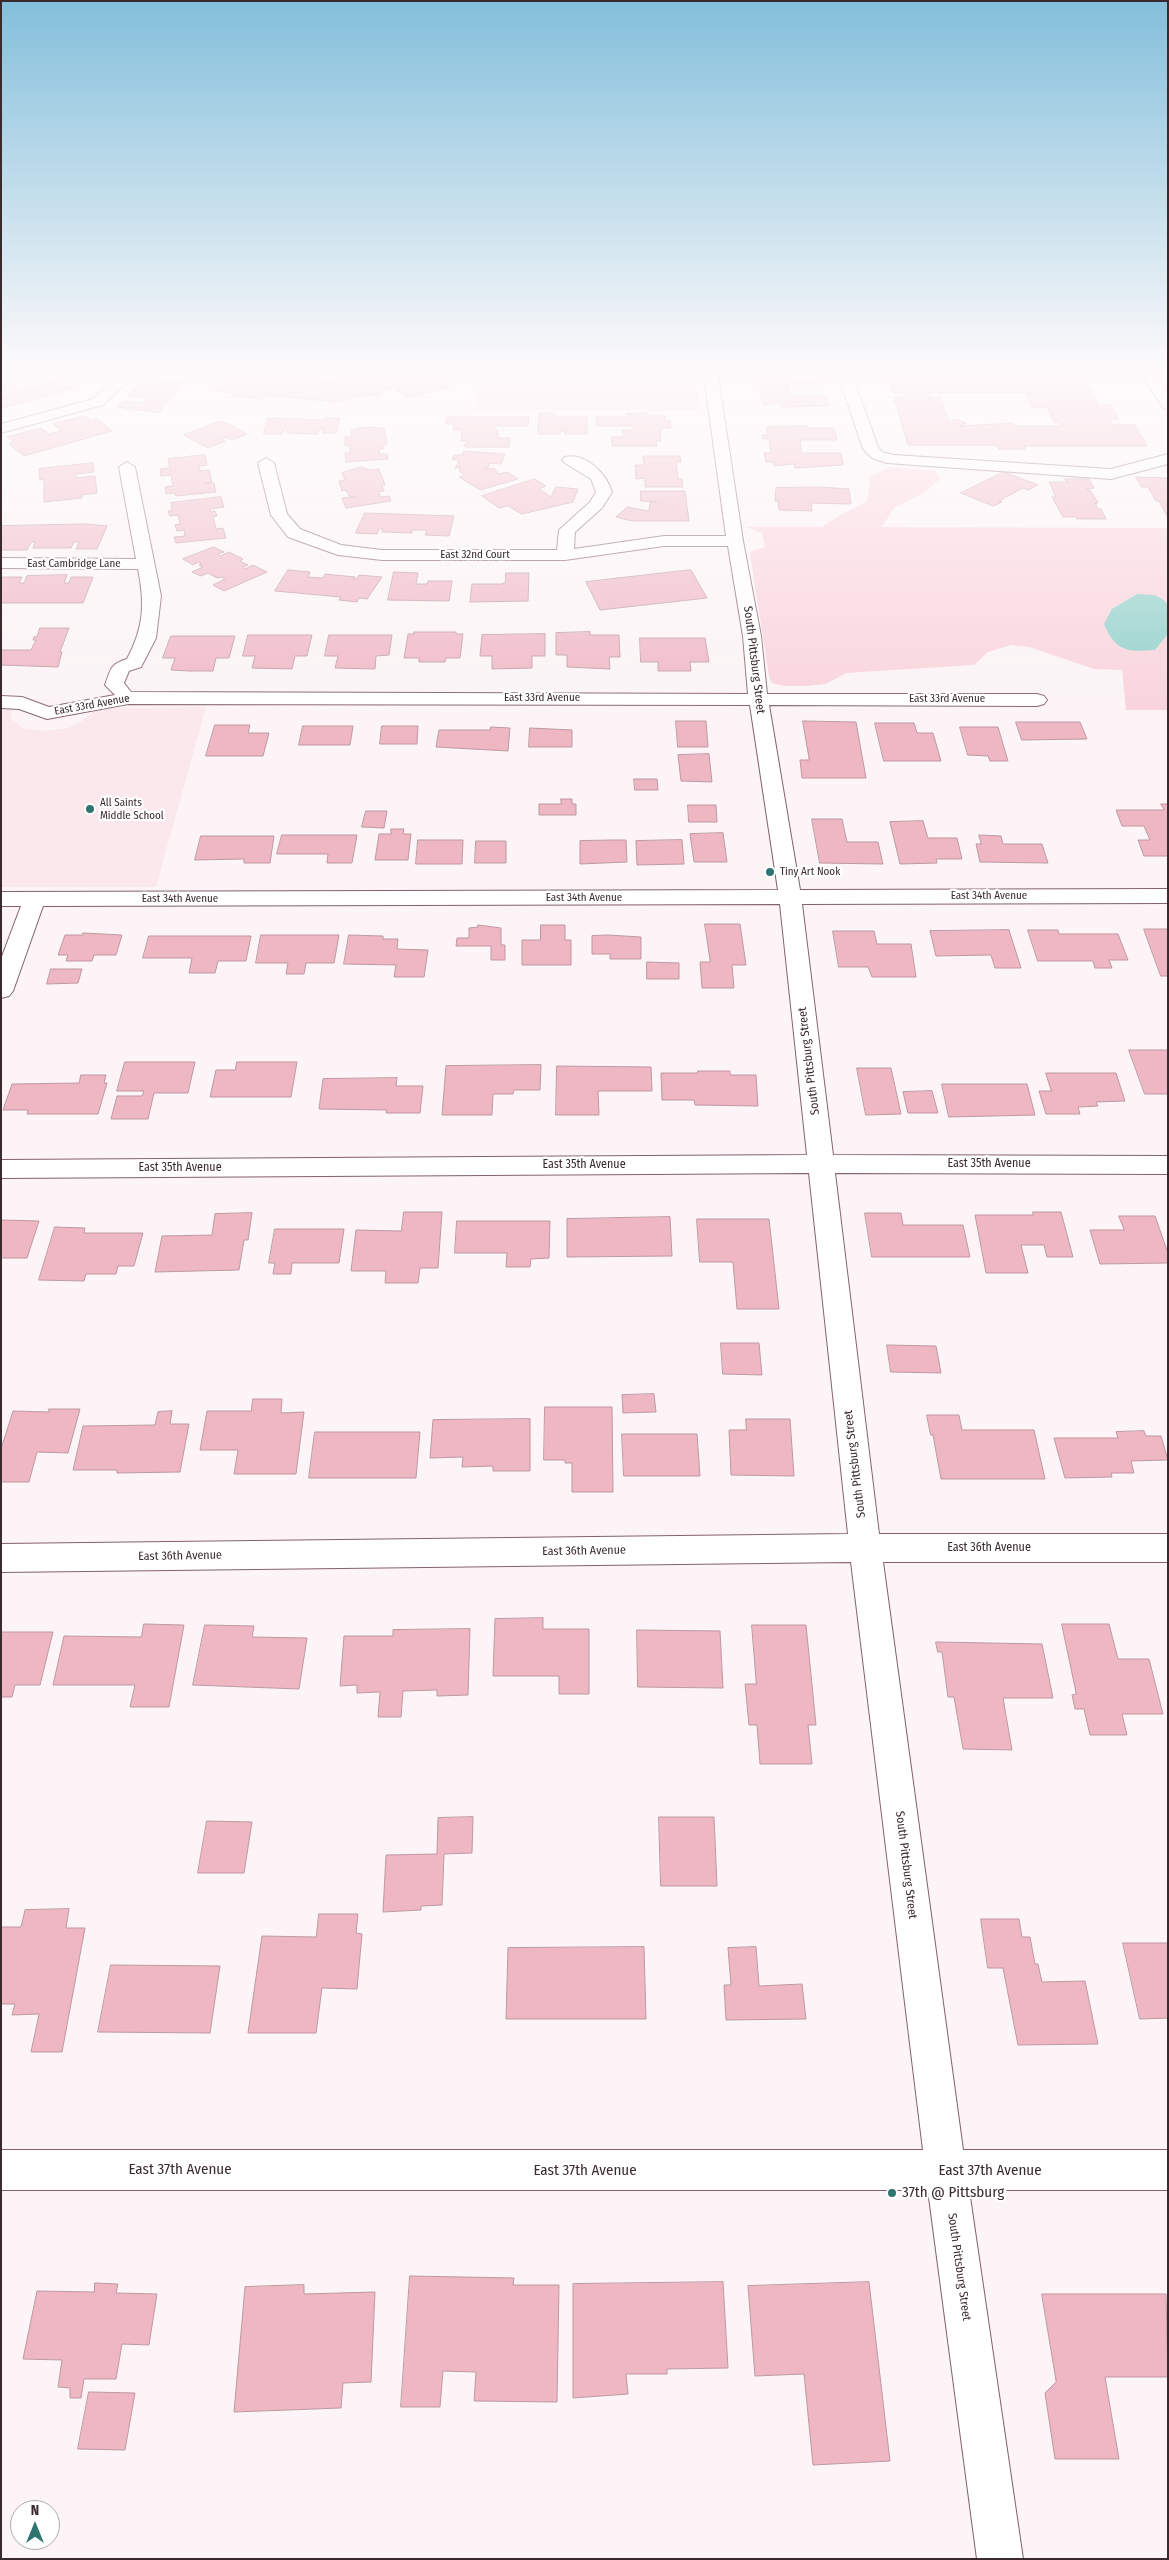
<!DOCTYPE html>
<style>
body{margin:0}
#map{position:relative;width:1169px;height:2560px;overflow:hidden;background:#fcf4f6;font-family:"Fira Sans Condensed",sans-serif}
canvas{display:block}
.frame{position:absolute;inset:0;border:2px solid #392a2e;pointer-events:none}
.north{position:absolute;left:10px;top:2500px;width:50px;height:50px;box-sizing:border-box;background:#fff;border:1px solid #b0aaab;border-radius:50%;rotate:0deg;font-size:14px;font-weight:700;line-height:20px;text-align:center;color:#392a2e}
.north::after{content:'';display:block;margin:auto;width:18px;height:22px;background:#2d756e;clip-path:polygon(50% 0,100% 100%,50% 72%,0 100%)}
</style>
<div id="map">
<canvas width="1169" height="2560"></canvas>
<div class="frame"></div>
<div class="north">N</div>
</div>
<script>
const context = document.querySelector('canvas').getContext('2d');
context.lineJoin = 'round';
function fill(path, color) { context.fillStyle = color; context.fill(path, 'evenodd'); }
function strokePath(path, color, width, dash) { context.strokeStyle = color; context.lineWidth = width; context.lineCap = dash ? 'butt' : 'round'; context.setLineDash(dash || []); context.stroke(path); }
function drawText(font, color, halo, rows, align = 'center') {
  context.font = font + ' "Fira Sans Condensed",sans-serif'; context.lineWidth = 4.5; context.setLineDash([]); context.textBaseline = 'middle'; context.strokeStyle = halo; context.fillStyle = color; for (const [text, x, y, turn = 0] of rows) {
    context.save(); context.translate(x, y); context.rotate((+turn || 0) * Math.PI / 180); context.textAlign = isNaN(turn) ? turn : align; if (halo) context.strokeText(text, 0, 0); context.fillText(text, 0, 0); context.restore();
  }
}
fill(new Path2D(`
 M1 707H14L11 713 12 719 23 728 45 731 68 728 79 723 94 711 106 708 206 707 156 887H1Z`), '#fbe8ec');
fill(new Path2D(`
 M527 369H694L700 410 476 411 477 387Z
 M889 467 935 471 941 478 925 492 894 508 882 527 1168 528V606L1164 600 1155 650 1168 634V710H1126L1122 670 1094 669 1029 647 1011 645 988 652 974 665 846 673 826 684 804 686H784L772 683 769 676 750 554 754 550 765 547 762 533 746 527H822L842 514 867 502 871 476Z`), '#f9d2db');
fill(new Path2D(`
 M1137 594 1155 595 1164 600 1168 606V634L1155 650C1127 652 1116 652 1104 624L1112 609Z`), '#8dcfc8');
const building = new Path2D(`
 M60 369H90V372L59 374Z
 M151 369H195L188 377 149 371Z
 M340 369 354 378 359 377 366 369H430L428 372 450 387 407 398 396 390 400 389 397 387 385 390 381 395 360 396 336 402 266 395 263 399 231 396 234 393 214 391 233 372 285 374 283 377 338 382 342 381 330 371Z
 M1034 369H1080L1092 392H1088L1090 397H1094L1098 405H1111L1118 419H1110L1113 425H1135L1147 446H1024L1025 449H999L997 445H908L894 397H904L902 393H893L887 374H1037ZM929 393H1036L1026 394 1032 407H1047L1054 422H1059L1061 426H1014L1013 423 960 426 966 423 956 419 949 422 940 397H930Z
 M796 371 822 373 825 384H788L790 395H826L829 406 781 407V403L763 405 757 372Z
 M61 378 74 388 1 409V396Z
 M161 381 184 383 158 413 118 407 123 401 144 403 148 398 128 396 139 383 158 385Z
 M12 383 16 388 1 391V386Z
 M539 413H555V417H587V434H565V431H560V434H538Z
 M647 413 648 416H665L666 421H670L671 428H660L661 441H656L657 446H612V437H625L622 430H634L633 426H596V417H626V414Z
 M85 416 92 421 97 419 112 431 24 456 9 444 14 442 7 437 41 428 49 434 61 431 53 424Z
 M447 417H529L528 426H494V430H498V438H510L509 447H466L464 446 467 441H461L462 430H453L454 424H446Z
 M268 418 326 420V418H340L336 433H322L324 429H320L318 434 287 433 288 430H284L282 434H264Z
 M222 421 247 434 232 440 226 437 221 439 225 441 208 448 184 435Z
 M807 426V428H834L837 440H800L802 453H841L843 465 795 468 794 464 774 466V462H766L764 453H771L769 439H763L762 435H768L767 427Z
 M364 427 384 428 387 444H383V449H379V454H387L388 459 346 462 345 453H350V446H345V437H352L351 430Z
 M464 451 505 454 501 464 487 463 490 465 484 469 494 468 499 474 507 472 518 479 480 490 459 477 465 476 459 471 461 468H455L459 461 452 459 454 455H462Z
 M205 455 207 465 199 466 200 471 209 470 212 482 205 483H214L216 492 176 496 175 493 166 494 165 487 173 486 171 475 161 476 160 469 170 468 168 459Z
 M643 456H680L681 462H676L678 479H682L683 487H645V478L636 479 635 465H644Z
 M93 463 94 472 76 474V478L95 476 97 493 82 495V498L44 502V479L40 480 39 469Z
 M362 467 369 470 379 469 385 485 382 486 384 491 378 492 381 497 389 496 391 501 346 508 342 498 356 497 349 496 346 490 342 491 339 481 345 480 342 473Z
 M1004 472 1038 485 1028 490 1023 488 999 501 1002 502 993 506 961 493Z
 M1136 477 1168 478V518L1159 501H1156L1148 487H1142Z
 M535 479 546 486 539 489 551 497 556 487 578 489 573 502 522 514 508 506 499 508 482 496Z
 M1065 479H1089L1094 488 1086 489 1091 491 1098 503H1095L1098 509H1101L1106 519H1077L1076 517H1063L1052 497H1056L1049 482H1067Z
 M819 487 849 489 851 504 811 503 812 511 779 510 778 501H775L776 488Z
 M641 491H685L689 521H632L616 517 627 507 649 511 650 502H657L641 501Z
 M221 497 224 507 210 509 211 512 215 511 217 516 213 517 216 529 223 528 226 538 176 543 174 537 185 536 184 530 177 531 175 525 180 524 178 515 170 516 168 511 172 510 171 503Z
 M365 513 454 516 449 536 425 535 427 530H412V533L382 532 383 529H379L377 534 356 533Z
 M86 524 107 526 97 549H76L79 542H74L71 548H33L35 542H31L27 550H1V526Z
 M214 547 224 552 218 554 220 556 229 552 243 559 240 561 248 565 243 567 245 569 253 565 267 572 224 591 213 585 225 579 221 577 217 578 208 573 201 576 192 572 203 567 199 565 202 564 198 562 193 565 183 559Z
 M288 570 310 572 308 577 323 578 325 574 355 577 353 579H356L359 575 382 577 367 599 359 598 357 602 339 600 341 597 275 591Z
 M691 570 707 598 600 610 586 582Z
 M394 572 418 573 416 584H427L428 581H452L449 601 388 600Z
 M506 573H529L528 601 470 602 472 584H501L505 583Z
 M67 575 64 583H69L71 577H93L83 603H1V577H22L19 583H24L27 576Z
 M40 628H69L60 652H62L58 667 1 665V650H31L36 640H33L34 637 37 636Z
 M414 632H456V634H463L460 658H446L445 662H419V658H404L408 634H414Z
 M590 632V635H619L620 657H609L610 669 567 667V655H556V633Z
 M545 634V656H532V668L492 669V656H480L482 635Z
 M248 635H312L307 656H295L292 669 252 668 255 656H243Z
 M329 635H392L389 655 376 656 375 669 335 668 338 656H325Z
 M171 636H235L229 658H216L213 671H189L171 670 175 658H163Z
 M640 638H705L709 662H690L691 671H658V662H641Z
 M676 721H706L708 747H678Z
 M803 721 856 722 866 778H802L800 760H809Z
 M1016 722H1080L1087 739 1022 740Z
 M875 723H914L917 733H933L941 761H884Z
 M215 725H250L248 733H269L263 756H206Z
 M303 726H353L350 745H299Z
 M382 726H418L417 744H380Z
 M491 727 510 728 508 751 436 747 439 730H490Z
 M960 727H998L1008 761H990L988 756 968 755Z
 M530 728 572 730V747H529Z
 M709 754 712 782 681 781 678 755Z
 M634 779H657L658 790H635Z
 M561 799H572V804H576V815H539V804H561Z
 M1161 804H1168V856H1144L1138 840H1150L1144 826H1122L1116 810H1164Z
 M688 805H716L717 822H689Z
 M366 811H387L384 828 362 827Z
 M812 819H842L847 842H878L883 864 820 863Z
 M923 821 928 838H957L962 859H936L937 863 900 864 890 822Z
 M391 829H404L403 834H411L408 860H375L379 834H391Z
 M723 833 727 862H694L690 834Z
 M282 835H357L352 863H327L328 854H277Z
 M979 835 1001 836 1003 844H1042L1048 863 980 862 976 844H981Z
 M201 836H274L270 863H244V859L195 860Z
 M418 840H463L462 864H416Z
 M613 840H626L627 862 580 864V841Z
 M682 840 684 864 637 865 636 841Z
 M476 841H506V863H475Z
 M705 924H740L746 965H732L734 988H702L700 962H710Z
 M478 925 501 928V945H505V960H491V946H456L457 938H469V928L478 927Z
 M541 925H565V940H571V965H522V940H540Z
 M1144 929H1168V976H1161Z
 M1009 930 1021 968H995L991 955 936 956 930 931Z
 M1028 930H1058L1059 934H1118L1128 960H1109L1112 968H1095L1093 961H1038Z
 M833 931H874L877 944H911L916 977H872L868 967H839Z
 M83 933 122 935 116 955H94L92 961H66L68 955H58L65 935H83Z
 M261 935H339L334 963H306L304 974H286L288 963H256Z
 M349 935 383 936V939H398L397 949 428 950 424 977H394L396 965 344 964Z
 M608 935 641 937V959H610V954H592V936Z
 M149 936H251L246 961H218L215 973H189L192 958H143Z
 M647 962 679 963V979H647Z
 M51 969H82L78 983 47 984Z
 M1129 1050H1168V1094H1145Z
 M125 1062H195L188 1093H154L148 1119H111L117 1096H142L144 1091H117Z
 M237 1062H297L291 1097H210L216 1070H235Z
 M541 1065 540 1090H514L513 1094H493L492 1115H442L446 1066Z
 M557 1066 651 1067 652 1091H598L599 1115H556Z
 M857 1068H891L901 1114 866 1115Z
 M698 1071H730V1075H756L758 1106 695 1105 694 1100H662L661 1073H697Z
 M1046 1073H1116L1125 1101 1096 1102 1098 1106 1078 1107 1080 1114H1046L1039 1091H1051Z
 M81 1075H106L104 1083H107L98 1114H27L28 1110H3L12 1084 79 1083Z
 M397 1078 396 1086H423L420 1113H386L387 1110 319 1109 323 1079Z
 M942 1084H1027L1035 1115 949 1117Z
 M932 1091 938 1113H908L903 1092Z
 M404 1212H442L438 1268H420L418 1283H385L386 1271H351L356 1230 401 1231Z
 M1033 1212H1061L1073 1257H1047L1044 1245H1021L1028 1273H986L975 1215H1033Z
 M252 1213 248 1240H244L239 1270 155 1272 162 1236 212 1235 215 1214Z
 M865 1213H901L903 1225H963L970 1257H872Z
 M1119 1216H1155L1168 1253V1263L1100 1264 1090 1230H1124Z
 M670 1217 672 1256 567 1257V1219Z
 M697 1219H769L779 1309H737L733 1262H700Z
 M1 1220 39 1221 27 1258H1Z
 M457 1221H550L549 1258 531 1259 530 1267H506L507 1253H455Z
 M55 1227 85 1228 84 1233H143L134 1266H118L116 1274H86L84 1281 39 1280Z
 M275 1229H344L339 1263H292L291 1274H273L275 1263H269Z
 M721 1343H759L762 1375 723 1374Z
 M887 1345 936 1346 941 1373 891 1372Z
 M654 1394 656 1412 623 1413 622 1395Z
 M253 1399H282L281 1413 304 1412 296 1474H234L238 1450H200L207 1411H251Z
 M545 1407H612L613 1492H572V1463H565V1460H544Z
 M49 1409H80L68 1453 37 1452 29 1482H1V1449L13 1411 49 1412Z
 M172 1411 170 1424H189L180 1472 117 1473V1470H73L83 1426 155 1425 158 1412Z
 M927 1415H959L962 1430H1034L1045 1479H941L933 1435H931Z
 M530 1419V1471H493V1466L462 1467 463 1457 430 1458 433 1420Z
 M746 1419H790L794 1476 731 1475 729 1430H746Z
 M1144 1431 1146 1436H1161L1168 1460 1131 1461 1134 1473H1111L1112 1477 1065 1478 1054 1438H1118L1116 1432Z
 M315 1432H420L416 1478H309Z
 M622 1434H697L700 1476H624Z
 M543 1618V1629H589V1694H559V1676H493L495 1619Z
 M144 1624 184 1625 169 1707H130L135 1685H53L64 1636 141 1637Z
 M1062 1624H1109L1118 1659H1149L1163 1714H1122L1127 1735H1090L1084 1709H1075L1072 1695 1076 1694Z
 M205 1625 254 1626 252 1637 307 1638 299 1689 193 1685Z
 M752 1625H806L816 1725H808L812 1764H760L757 1725H749L745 1684H756Z
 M470 1629 468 1695 437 1696V1690L403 1691 401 1717H378L380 1692 357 1693V1685L340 1686 344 1636H393V1630Z
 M637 1630 720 1631 723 1688 638 1687Z
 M1 1632H53L40 1685H15L12 1697H1Z
 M936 1642 1042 1644 1053 1698H1003L1012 1750 963 1749 954 1697H948L942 1652H938Z
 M473 1817 472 1853 444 1854 442 1905 421 1906V1910L383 1912 386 1855 437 1854 438 1818Z
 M659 1817H714L717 1886H661Z
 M207 1821 252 1822 244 1873H198Z
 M69 1909 66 1928H85L62 2052H31L39 2014 12 2015 15 2004H1V1927H21L25 1910Z
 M319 1914H358L356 1933 362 1934 357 1989 322 1988 316 2033H248L262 1936 316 1937Z
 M981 1919H1019L1022 1937H1030L1035 1964H1038L1042 1982 1085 1981 1098 2044 1018 2045 1003 1968H988Z
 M1123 1943H1168V2018L1140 2019Z
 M644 1947 646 2019H506L508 1948Z
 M756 1947 759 1986 802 1984 806 2019 726 2020 724 1985H731L728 1948Z
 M111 1965 220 1966 210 2033 98 2032Z
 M410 2276 514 2278 513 2285H559L557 2402 474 2401 476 2372 443 2371 440 2407H401Z
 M723 2282 728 2368 667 2369V2374H626L628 2394 573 2398V2284Z
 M869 2282 890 2461 813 2465 804 2374 755 2376 748 2286Z
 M95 2283 118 2284 116 2293 157 2294 149 2345 122 2344 116 2379H84L81 2398H70V2388L58 2387 62 2360 23 2359 37 2291 94 2292Z
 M304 2285V2294L375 2292 371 2382 343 2383 341 2408 234 2412 245 2287Z
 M1042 2294H1166L1168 2377H1105L1119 2459H1055L1045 2393 1056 2382Z
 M89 2392 135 2393 125 2450 78 2449Z`);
fill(building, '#efb6c4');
strokePath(building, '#bd99a2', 1);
strokePath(new Path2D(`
 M336 376 348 374`), '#d5ccce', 16, [16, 8]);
const minor = new Path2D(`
 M126 369H141L103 405 1 433V424L93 399Z
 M305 369 336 372 343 376C336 384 318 379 309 377Z
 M703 369H717L743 541 761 636 767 694H1037L1044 696 1047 700 1044 704 1037 706 769 705 800 890 1168 889V903L802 904 833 1155 1168 1156V1174L835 1173 879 1534H1168V1562H883L963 2150H1168V2190H969L1023 2559H977L928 2190H1V2150H923L851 1562 1 1572V1544L848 1534 809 1173 1 1178V1160L807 1155 780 904 43 906 13 991 9 996 1 998V959L21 906H1V892L778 890 750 705 128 704 47 719 19 709 1 708V696L22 697 49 707 115 695 105 685C111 669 110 664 127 659 144 627 145 604 138 569L1 568V558L136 559 119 467 127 462 135 467 161 596 156 638 141 667 129 671 124 683 131 692 748 694 743 636 728 546H664L565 560H382L338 555 288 537 271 515 258 463 266 458 274 463 287 514 300 529 341 545 382 550H557L559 530 590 502 596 492 591 479 565 463 562 460 565 457C585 452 607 474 612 492L602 508 575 532 574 549 664 536H726Z
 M836 369H850L878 447 882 452 894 455 1111 469 1168 454V464L1111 479 887 463 872 458 863 449Z
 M1148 369H1162L1160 382 1168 393V409L1163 408 1146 382Z`);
strokePath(minor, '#83626a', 2);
fill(minor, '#fff');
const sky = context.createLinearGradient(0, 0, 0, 727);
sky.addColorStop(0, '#83bfdb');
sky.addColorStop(0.51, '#fefafb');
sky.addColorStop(1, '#fefafb00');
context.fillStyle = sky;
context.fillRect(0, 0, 1169, 727);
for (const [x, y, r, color] of [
 [90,809,5,"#2d756e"],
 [770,872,5,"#2d756e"],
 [892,2193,5,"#2d756e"]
]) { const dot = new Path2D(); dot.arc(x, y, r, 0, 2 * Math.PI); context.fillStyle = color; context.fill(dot); strokePath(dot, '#fff', 2); }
drawText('11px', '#392a2e', '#fff', [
 ["East 32nd Court",475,555],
 ["East Cambridge Lane",74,564],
 ["East 33rd Avenue",542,698],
 ["East 33rd Avenue",947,699],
 ["East 33rd Avenue",92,705,-10],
 ["East 34th Avenue",989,896],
 ["East 34th Avenue",584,898],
 ["East 34th Avenue",180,899]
]);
drawText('11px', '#392a2e', '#fff', [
 ["All Saints",100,803],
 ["Middle School",100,816],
 ["Tiny Art Nook",780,872]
], 'left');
drawText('12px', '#392a2e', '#fff', [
 ["South Pittsburg Street",754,660,83],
 ["South Pittsburg Street",809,1061,-97],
 ["East 35th Avenue",989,1164],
 ["East 35th Avenue",584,1165],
 ["East 35th Avenue",180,1168],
 ["South Pittsburg Street",855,1464,-97],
 ["East 36th Avenue",989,1548],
 ["East 36th Avenue",584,1551,-1],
 ["East 36th Avenue",180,1556,-1],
 ["South Pittsburg Street",906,1865,83],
 ["South Pittsburg Street",959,2267,82]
]);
drawText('15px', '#392a2e', '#fff', [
 ["East 37th Avenue",180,2170],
 ["East 37th Avenue",585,2171],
 ["East 37th Avenue",990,2171]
]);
drawText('15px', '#392a2e', '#fff', [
 ["37th @ Pittsburg",902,2193]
], 'left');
</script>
